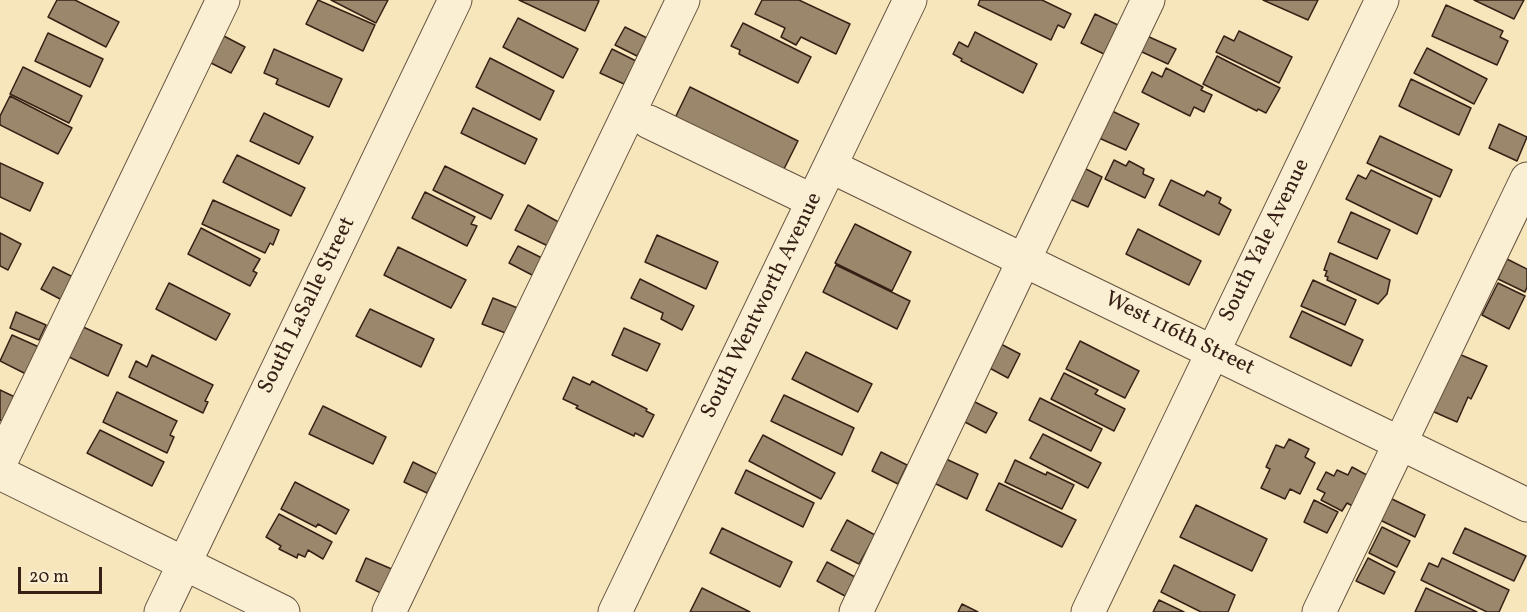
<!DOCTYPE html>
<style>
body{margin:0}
#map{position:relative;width:1527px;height:612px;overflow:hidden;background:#f7e6bc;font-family:Vollkorn,serif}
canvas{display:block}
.scale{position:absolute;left:18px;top:567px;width:84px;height:27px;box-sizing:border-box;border:3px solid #362015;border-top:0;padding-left:8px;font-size:18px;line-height:21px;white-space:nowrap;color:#362015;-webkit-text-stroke:4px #faefd3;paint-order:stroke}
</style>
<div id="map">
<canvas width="1527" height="612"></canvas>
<div class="scale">20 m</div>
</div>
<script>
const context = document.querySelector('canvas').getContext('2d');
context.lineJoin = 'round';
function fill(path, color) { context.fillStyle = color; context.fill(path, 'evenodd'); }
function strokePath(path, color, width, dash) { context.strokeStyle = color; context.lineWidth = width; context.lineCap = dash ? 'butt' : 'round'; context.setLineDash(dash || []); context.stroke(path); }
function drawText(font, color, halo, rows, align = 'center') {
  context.font = font + ' Vollkorn,serif'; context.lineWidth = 5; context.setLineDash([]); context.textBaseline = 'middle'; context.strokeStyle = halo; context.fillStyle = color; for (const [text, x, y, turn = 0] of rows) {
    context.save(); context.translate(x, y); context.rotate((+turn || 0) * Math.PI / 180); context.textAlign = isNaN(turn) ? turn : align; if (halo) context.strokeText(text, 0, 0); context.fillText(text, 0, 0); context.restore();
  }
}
const building = new Path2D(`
 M57 0H75L119 22 106 47 48 17Z
 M318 0 375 25 363 51 306 24Z
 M331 0H388L376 23Z
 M519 0H597L599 1 585 31Z
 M762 0H799L850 24 836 54 801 37 796 45 781 37 785 28 755 14Z
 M980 0H1042L1071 14 1064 28 1058 25 1051 40 978 5Z
 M1263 0H1318L1308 20Z
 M1474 0H1524L1514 19Z
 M1446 5 1503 31 1500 37 1508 41 1497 65 1432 36Z
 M1095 14 1118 25 1104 54 1081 43Z
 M518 18 578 49 563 78 503 47Z
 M743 23 811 57 798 83 739 54 740 50 731 46Z
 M625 27 647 38 637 56 615 45Z
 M1239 31 1292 57 1279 83 1216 52 1224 36 1234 41Z
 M975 32 1037 64 1023 93 961 61 962 59 953 54 959 42 968 47Z
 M48 33 103 59 90 87 35 61Z
 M220 34 245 47 231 73 207 61Z
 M1147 36 1176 49 1168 64 1140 51Z
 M1427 48 1487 79 1474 104 1414 73Z
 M274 49 342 79 329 107 276 84 278 79 264 73Z
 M612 49 636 61 624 84 600 73Z
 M1217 56 1280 88 1266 113 1258 109 1257 111 1203 84Z
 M490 58 554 91 540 120 476 87Z
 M23 67 82 96 69 123 10 94Z
 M1166 68 1203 87 1201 90 1212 95 1204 112 1194 107 1190 116 1142 92 1152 72 1162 77Z
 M1411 79 1471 108 1459 135 1399 106Z
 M690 87 798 141 783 171 675 118Z
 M10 96 72 128 58 154 0 125V116Z
 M473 108 537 139 525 164 461 133Z
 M1112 111 1139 124 1126 150 1099 138Z
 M264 113 313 137 299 164 250 141Z
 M1499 124 1527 137 1517 161 1489 148Z
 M1380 136 1452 170 1440 197 1367 163Z
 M237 155 305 188 291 216 223 182Z
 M1114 160 1126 166 1129 161 1144 169 1143 174 1154 179 1145 198 1105 179Z
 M0 163 43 183 30 211 0 197Z
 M1078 165 1102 177 1088 207 1063 196Z
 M445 166 503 195 491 219 433 190Z
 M1371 170 1432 199 1417 234 1346 199 1358 175 1366 179Z
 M1171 180 1204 196 1207 191 1221 198 1219 203 1231 210 1219 235 1159 205Z
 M425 192 475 217 471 224 477 226 467 246 412 218Z
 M213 200 279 230 273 245 270 243 265 253 202 224Z
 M528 205 562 224 550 247 515 230Z
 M1351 212 1390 230 1377 259 1338 242Z
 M855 224 911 252 892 291 835 263Z
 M201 228 260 259 253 271 257 273 250 286 188 254Z
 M1138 229 1201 261 1189 285 1126 254Z
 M0 233 21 244 8 270 0 266Z
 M657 235 718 262 706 289 645 262Z
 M518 246 542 258 534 276 509 263Z
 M398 247 466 280 451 308 384 275Z
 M1330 253 1390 280 1387 294 1378 304 1327 280 1328 277 1325 276 1327 271 1324 270Z
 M1507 259 1527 269V287L1525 292 1498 279Z
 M836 265 910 301 897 329 823 292Z
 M53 267 73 277 62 300 41 289Z
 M640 279 694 306 682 330 661 319 663 313 631 298Z
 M1313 280 1356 300 1345 325 1301 306Z
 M169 283 230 314 216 340 156 309Z
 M1498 283 1525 296 1509 329 1482 315Z
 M493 298 520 309 508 334 482 324Z
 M370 309 434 339 421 367 356 336Z
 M1302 311 1363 340 1351 366 1290 337Z
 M16 312 46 325 39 340 10 328Z
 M79 325 122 345 108 376 65 355Z
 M624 328 660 344 647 371 612 355Z
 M12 335 39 347 26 374 0 361Z
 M1080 341 1139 371 1125 398 1066 369Z
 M997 342 1020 354 1008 378 984 365Z
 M806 352 872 384 858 412 792 379Z
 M1459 354 1487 366 1471 399 1468 397 1457 422 1432 411Z
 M152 355 213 385 205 401 208 402 203 413 129 377 136 361 147 367Z
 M1064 373 1098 390 1095 394 1125 409 1114 431 1051 399Z
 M573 377 590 385 592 381 647 409 646 411 654 415 643 437 635 433 634 436 576 408 578 406 563 399Z
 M0 390 17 398 5 423 0 420Z
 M117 392 177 421 170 435 174 437 167 453 103 422Z
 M784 395 854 428 842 455 771 421Z
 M1040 398 1102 429 1091 451 1029 420Z
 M973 401 997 413 986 433 963 421Z
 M323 406 386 437 373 464 309 434Z
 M100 430 164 462 152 486 87 453Z
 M1043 434 1101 463 1088 488 1030 458Z
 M763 435 835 473 821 499 749 461Z
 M1289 439 1309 449 1305 457 1315 463 1300 494 1290 489 1285 499 1261 488 1270 469 1266 467 1276 445 1284 448Z
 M881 452 907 465 898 484 872 471Z
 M944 458 978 474 967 499 932 482Z
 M1015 460 1046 475 1047 472 1074 485 1062 509 1005 482Z
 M413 462 437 474 427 493 404 482Z
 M1352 467 1376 480 1360 510 1347 503 1342 511 1321 500 1325 493 1317 489 1326 472 1334 476 1337 470 1348 475Z
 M746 470 814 503 803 527 735 493Z
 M295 482 349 510 336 534 318 524 316 527 281 509Z
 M999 483 1076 520 1062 547 986 510Z
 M1390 498 1425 515 1415 537 1380 520Z
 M1314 500 1338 512 1327 533 1304 522Z
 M1196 505 1267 539 1252 571 1180 537Z
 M279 514 332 542 323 559 308 550 305 557 298 554 297 558 279 549 281 546 266 537Z
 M847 520 875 535 859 564 831 550Z
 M1382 527 1410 541 1397 567 1369 553Z
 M722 528 792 562 780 587 710 553Z
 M1465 528 1526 556 1514 581 1453 553Z
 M366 558 394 570 383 594 356 581Z
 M1368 558 1395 572 1384 594 1356 581Z
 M1442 558 1509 590 1499 612H1487L1421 580 1429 563 1438 567Z
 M827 562 855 577 845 596 817 581Z
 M1174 565 1235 595 1228 612H1201L1161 592Z
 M702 588 750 612H690Z
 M1426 588 1477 612H1415Z
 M1159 600 1184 612H1153Z
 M962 604 978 612H958Z`);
fill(building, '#9a876c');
strokePath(building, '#362015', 1.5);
const minor = new Path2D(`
 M649 122 813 201
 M830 166 1527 505
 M0 463 223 0
 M0 473 283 612
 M161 612 455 0
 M389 612 683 0
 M615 612 910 0
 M856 612 1148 0
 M1088 612 1382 0
 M1319 612 1527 179`);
strokePath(minor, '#66523f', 35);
strokePath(minor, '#faefd3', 33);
drawText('22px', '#362015', '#faefd3', [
 ["South Yale Avenue",1266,241,-64],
 ["South LaSalle Street",308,306,-64],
 ["South Wentworth Avenue",763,306,-64],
 ["West 116th Street",1179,335,26]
]);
</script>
